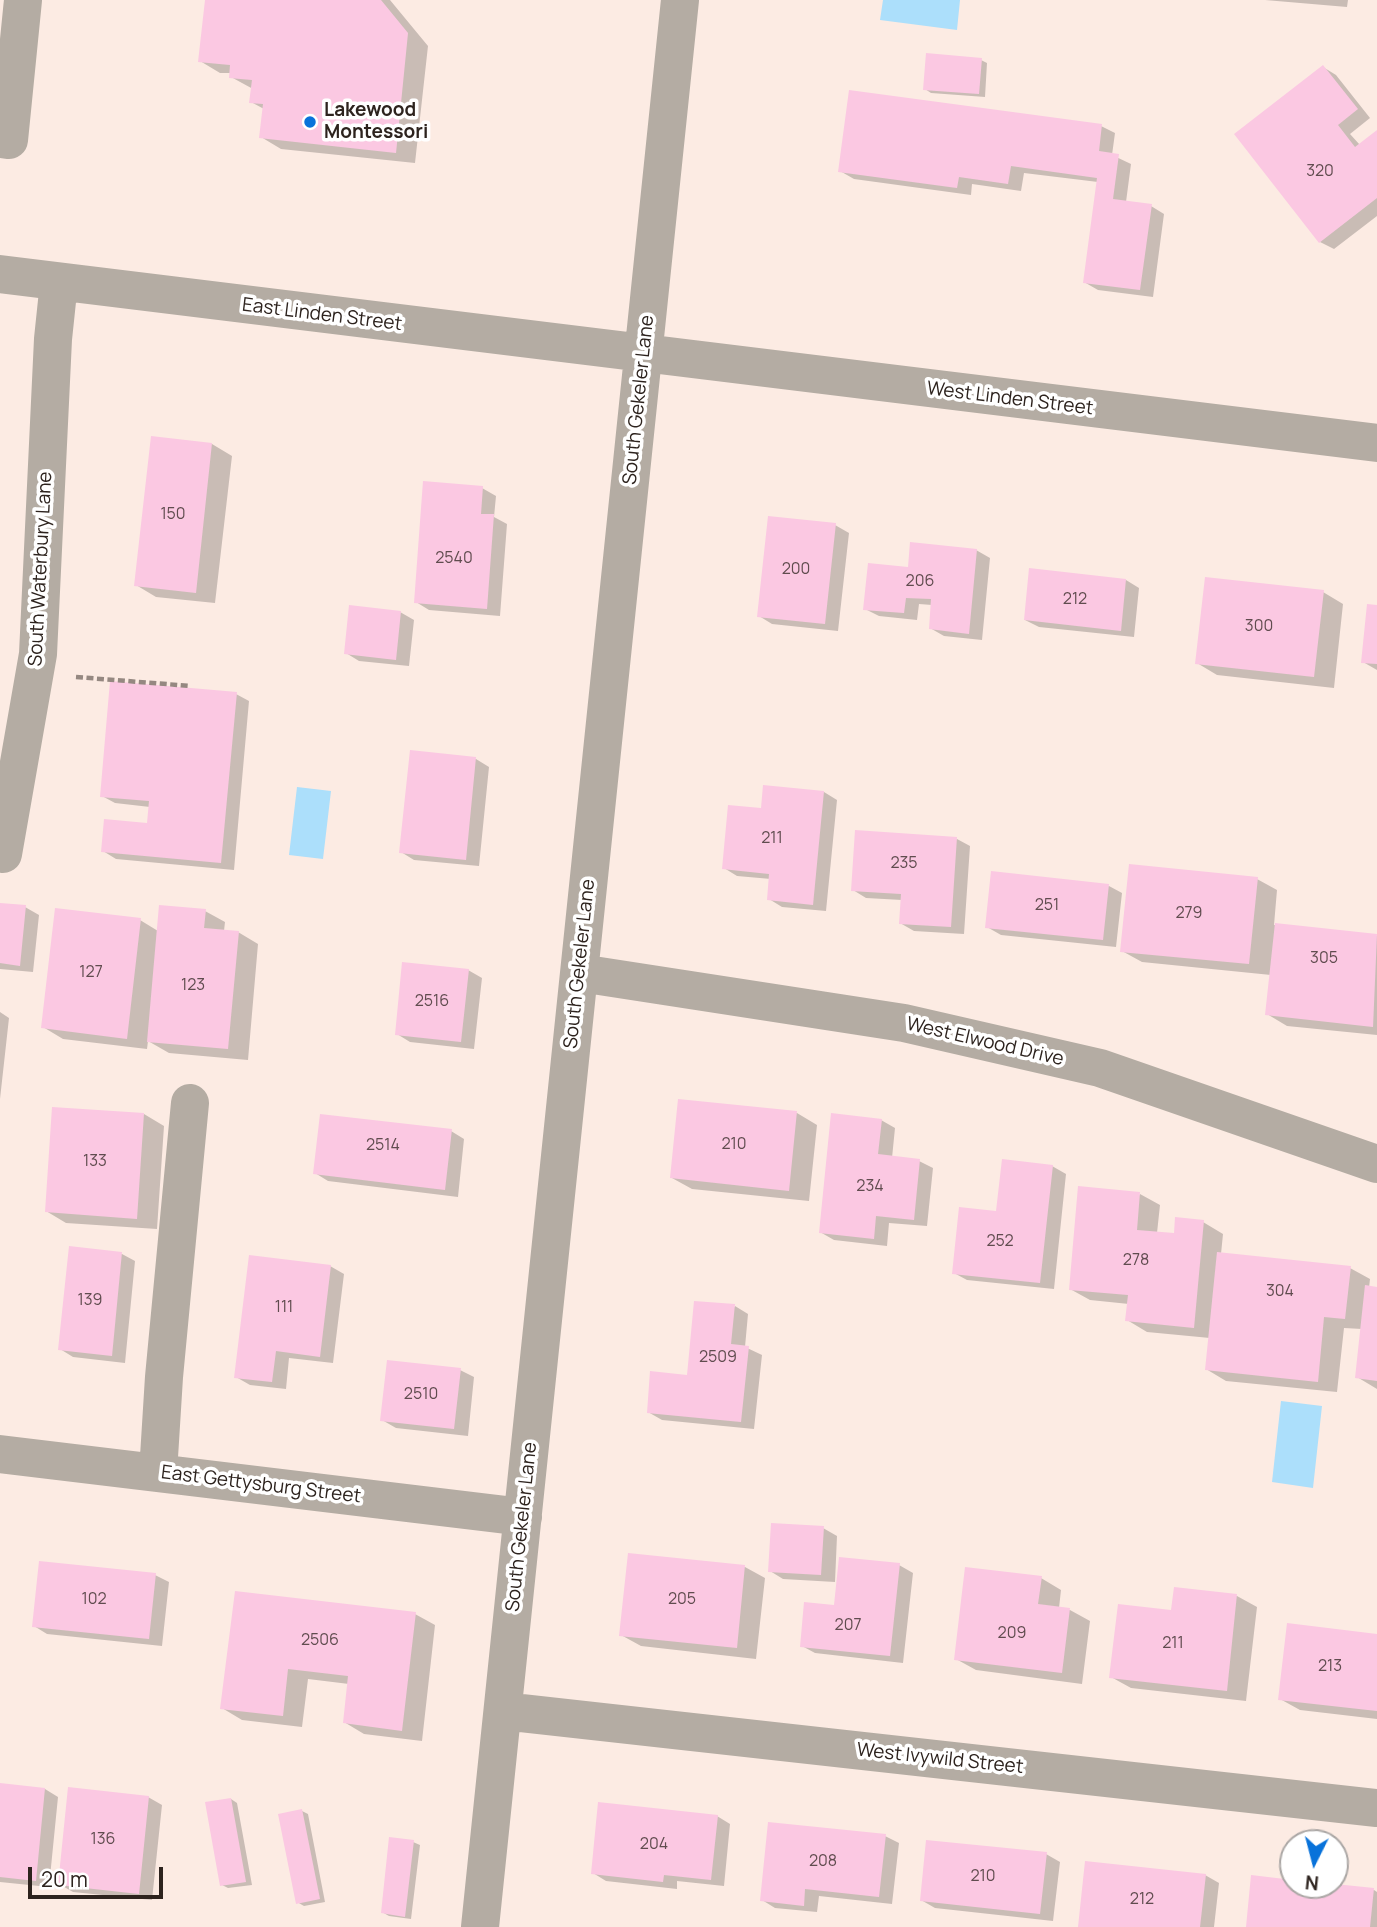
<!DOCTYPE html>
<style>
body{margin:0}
#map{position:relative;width:1377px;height:1927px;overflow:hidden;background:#fcebe3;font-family:Manrope,sans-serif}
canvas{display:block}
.north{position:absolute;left:1279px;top:1829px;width:70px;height:70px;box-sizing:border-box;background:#fff;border:2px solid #aba7a5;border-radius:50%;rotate:186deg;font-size:19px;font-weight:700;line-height:28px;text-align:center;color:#2d231e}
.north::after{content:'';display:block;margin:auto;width:24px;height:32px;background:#0872da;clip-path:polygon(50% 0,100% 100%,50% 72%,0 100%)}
.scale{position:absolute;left:28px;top:1867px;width:135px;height:32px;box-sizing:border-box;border:4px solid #2d231e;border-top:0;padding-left:9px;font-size:21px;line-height:24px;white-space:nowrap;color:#2d231e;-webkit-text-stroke:5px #fff;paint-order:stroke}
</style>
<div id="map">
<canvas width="1377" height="1927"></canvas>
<div class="north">N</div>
<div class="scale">20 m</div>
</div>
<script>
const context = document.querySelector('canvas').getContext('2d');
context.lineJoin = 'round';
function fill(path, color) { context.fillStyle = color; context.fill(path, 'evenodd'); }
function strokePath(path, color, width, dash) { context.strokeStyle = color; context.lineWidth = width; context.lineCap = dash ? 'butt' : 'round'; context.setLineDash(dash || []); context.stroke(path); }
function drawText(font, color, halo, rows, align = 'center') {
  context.font = font + ' Manrope,sans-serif'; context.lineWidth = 7; context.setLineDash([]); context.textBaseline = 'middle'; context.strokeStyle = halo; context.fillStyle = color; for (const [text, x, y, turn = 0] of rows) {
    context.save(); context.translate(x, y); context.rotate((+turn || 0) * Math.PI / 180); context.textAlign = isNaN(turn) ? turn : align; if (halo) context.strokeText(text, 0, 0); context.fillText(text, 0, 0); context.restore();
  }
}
fill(new Path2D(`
 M883 0H960L957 30 880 20Z
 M297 787 331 791 323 859 289 855Z
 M1281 1401 1322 1406 1313 1488 1272 1482Z`), '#acdffb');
fill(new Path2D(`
 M207 0H390L428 46 415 163 281 149 261 137 264 109 251 102 253 89 231 77V73H220L200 61Z
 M1265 0H1348L1347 7Z
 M981 60 987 63 985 97 931 93 925 89Z
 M1323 67 1336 75 1370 118 1350 134 1360 145 1377 132V216L1334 249 1320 242Z
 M1101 126 1115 133 1112 155 1131 164 1126 202 1151 206 1164 214 1153 297 1098 290 1084 282 1098 182 1024 173 1021 191 972 184 971 195 854 179 840 171Z
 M152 438 212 444 232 456 215 603 156 597 136 585Z
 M482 488 496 496 494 517 507 524 500 616 429 610 416 602Z
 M835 525 849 533 838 631 772 624 759 616Z
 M976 550 990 558 982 640 944 636 930 628 932 605 919 604 917 620 879 616 865 609 909 569Z
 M1126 580 1139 588 1134 637 1039 627 1025 620Z
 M1323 592 1343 604 1334 688 1217 675 1197 663Z
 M1377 607V670L1363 662Z
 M400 612 414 620 409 666 359 661 346 653Z
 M236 694 249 701 234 870 116 859 103 851 149 824 150 807 115 803 102 796Z
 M411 752 476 759 489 767 479 866 414 860 401 852Z
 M824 792 837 800 826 911 782 907 769 899 771 879 737 876 724 868 763 810Z
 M957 839 970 846 964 934 914 931 900 923 902 900 866 898 853 890Z
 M1257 879 1277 890 1274 925 1377 936V1035L1287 1026 1267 1014 1271 975 1142 962 1122 951Z
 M1109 886 1122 893 1116 947 1001 935 987 927Z
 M0 904 25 907 39 915 33 972 0 969Z
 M205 911 225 922 224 931 238 932 258 944 248 1060 169 1053 148 1041 147 1049 63 1039 43 1027 140 920 158 931Z
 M468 970 482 978 474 1049 410 1042 397 1034Z
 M0 1012 9 1018 0 1099Z
 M680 1101 797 1113 817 1125 809 1201 692 1189 672 1178Z
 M144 1114 164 1126 157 1229 66 1223 46 1211Z
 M881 1120 895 1128 892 1158 919 1161 933 1168 927 1226 889 1223 887 1246 834 1240 820 1232Z
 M451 1131 464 1139 458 1197 328 1181 315 1173Z
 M1052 1166 1066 1174 1054 1289 967 1280 954 1273Z
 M1140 1194 1160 1205 1157 1233 1175 1235 1203 1222 1223 1234 1221 1254 1350 1268 1370 1279 1369 1288H1377V1389L1357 1377 1362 1329 1344 1328 1337 1392 1226 1381 1206 1369 1210 1338 1147 1332 1127 1320 1129 1304 1090 1300 1070 1289Z
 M70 1248 122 1254 135 1261 125 1363 73 1357 60 1349Z
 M330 1266 344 1274 333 1363 289 1358 286 1389 250 1385 236 1377Z
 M735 1306 748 1314 745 1347 762 1355 754 1429 662 1420 648 1412 689 1377Z
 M460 1370 474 1377 468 1436 396 1428 382 1420Z
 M823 1528 837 1536 835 1582 783 1579 770 1571Z
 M630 1554 745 1567 765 1578 756 1659 641 1646 621 1635Z
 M899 1565 913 1573 903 1663 815 1653 802 1646 835 1607Z
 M155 1575 169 1582 162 1646 47 1634 34 1626Z
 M1041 1578 1061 1590 1059 1608 1070 1610 1090 1621 1082 1684 976 1670 956 1659Z
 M1175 1588 1237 1596 1257 1607 1246 1701 1131 1688 1111 1677 1173 1612Z
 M236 1593 415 1614 435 1625 422 1741 364 1734 344 1722 349 1684 308 1679 302 1727 242 1720 222 1708Z
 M1377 1635V1719L1300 1710 1280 1699Z
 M0 1785 45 1789 58 1797 49 1887 0 1882Z
 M148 1797 162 1805 152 1900 73 1892 59 1884Z
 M231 1799 237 1803 252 1885 228 1888 222 1885Z
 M302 1811 308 1814 325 1902 304 1906 297 1902Z
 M717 1816 730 1824 724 1886 677 1881V1889L606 1881 593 1873Z
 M885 1836 899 1843 892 1904 819 1896 817 1912 775 1908 762 1900Z
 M413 1842 420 1845 411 1919 389 1916 382 1912Z
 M1046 1854 1060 1862 1053 1921 935 1908 921 1900Z
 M1205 1875 1219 1883 1214 1927H1081Z
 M1293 1882V1885L1374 1890 1377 1892V1927H1247Z`), '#0003');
fill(new Path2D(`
 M205 0H381L408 33 396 153 259 138 263 104 249 103 252 80 229 78 230 65 198 62Z
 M926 53 982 58 979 94 923 90Z
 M1323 65 1358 109 1338 125 1355 147 1377 130V198L1319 243 1234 134Z
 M849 90 1102 124 1099 151 1119 154 1113 199 1152 204 1140 290 1083 283 1097 178 1011 166 1008 184 959 177 957 188 838 172Z
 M151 436 212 443 196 593 134 586Z
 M423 481 483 486 481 514H494L487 609 414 603Z
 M768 516 836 523 825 624 757 617Z
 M910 542 977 549 969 634 929 629 931 599 906 598 904 613 863 610 868 563 908 567Z
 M1029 568 1126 579 1121 631 1024 620Z
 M1205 577 1324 590 1314 677 1195 664Z
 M1367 604 1377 605V664L1361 663Z
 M349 605 401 611 396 660 344 654Z
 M110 681 237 692 221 863 101 852 104 819 147 823 149 801 100 797Z
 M410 750 476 757 466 860 399 853Z
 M763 785 824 791 813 905 767 900 769 874 722 869 728 805 761 808Z
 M855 830 957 837 951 927 899 924 901 894 851 891Z
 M1129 864 1258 877 1249 964 1120 952Z
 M991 871 1109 884 1103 940 985 928Z
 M0 903 26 905 20 966 0 963Z
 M159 905 206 909 204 928 239 931 228 1049 147 1042Z
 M55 908 141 918 127 1039 41 1028Z
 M1275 923 1377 934 1373 1027 1265 1015Z
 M402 962 469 969 461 1042 395 1035Z
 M678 1099 797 1111 789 1191 670 1178Z
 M52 1107 144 1113 137 1219 45 1212Z
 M831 1113 882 1119 878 1154 920 1159 914 1220 876 1216 874 1239 819 1233Z
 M320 1114 452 1129 445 1190 313 1174Z
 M1002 1159 1053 1165 1040 1283 952 1274 959 1207 996 1211Z
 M1078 1186 1140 1192 1137 1230 1174 1233 1175 1217 1204 1220 1194 1328 1125 1321 1128 1295 1069 1290Z
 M69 1246 122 1252 112 1356 58 1350Z
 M1217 1252 1351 1266 1345 1319 1324 1317 1318 1382 1205 1370Z
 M249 1255 331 1265 320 1357 276 1351 272 1382 234 1378Z
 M1365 1285 1377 1287V1381L1355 1378Z
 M694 1301 735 1304 731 1344 749 1346 741 1422 647 1413 650 1371 687 1375Z
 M387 1360 461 1368 454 1429 380 1421Z
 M771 1523 824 1526 821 1575 768 1572Z
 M628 1553 745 1565 737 1648 619 1636Z
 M839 1557 900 1563 890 1656 800 1647 804 1602 834 1605Z
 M39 1561 156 1573 149 1639 32 1627Z
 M965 1567 1042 1576 1038 1604 1070 1608 1062 1673 954 1660Z
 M1174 1587 1237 1594 1227 1691 1109 1678 1118 1604 1171 1610Z
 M235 1591 416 1612 402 1731 343 1723 348 1676 288 1669 283 1716 220 1709Z
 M1287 1623 1377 1634V1711L1278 1700Z
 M0 1783 45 1788 36 1881 0 1877Z
 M68 1787 149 1796 139 1894 58 1885Z
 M231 1798 246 1882 220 1886 205 1802Z
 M598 1802 718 1815 711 1880 664 1875 663 1882 591 1874Z
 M302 1809 320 1899 296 1904 278 1814Z
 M768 1822 886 1834 879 1897 805 1889 804 1906 760 1901Z
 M389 1837 414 1840 405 1917 381 1913Z
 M926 1840 1047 1852 1040 1914 920 1901Z
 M1085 1861 1206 1874 1200 1927H1078Z
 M1251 1875 1293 1880V1885L1335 1884 1374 1888 1370 1927H1246Z`), '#fbc8e2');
strokePath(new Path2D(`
 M76 677 191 686`), '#958881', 4.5, [7, 3.5]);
strokePath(new Path2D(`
 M0 139 9 140 23 0
 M0 274 1377 443
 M3 854 38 654 53 339 59 282
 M580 973 904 1023 1100 1068 1377 1164
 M0 1454 523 1517
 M158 1473 164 1377 190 1103
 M503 1711 1377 1808
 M480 1927 680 0`), '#b4aca3', 38);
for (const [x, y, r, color] of [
 [310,122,7,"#0872da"]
]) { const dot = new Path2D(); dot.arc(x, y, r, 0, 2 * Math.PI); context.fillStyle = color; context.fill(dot); strokePath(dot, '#fff', 2.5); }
drawText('16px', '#604c4f', null, [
 ["320",1320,172],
 ["150",173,515],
 ["2540",454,559],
 ["200",796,570],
 ["206",920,582],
 ["212",1075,600],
 ["300",1259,627],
 ["211",772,839],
 ["235",904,864],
 ["251",1047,906],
 ["279",1189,914],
 ["305",1324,959],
 ["127",91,973],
 ["123",193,986],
 ["2516",432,1002],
 ["210",734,1145],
 ["2514",383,1146],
 ["133",95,1162],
 ["234",870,1187],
 ["252",1000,1242],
 ["278",1136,1261],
 ["304",1280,1292],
 ["139",90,1301],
 ["111",284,1308],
 ["2509",718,1358],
 ["2510",421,1395],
 ["102",94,1600],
 ["205",682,1600],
 ["207",848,1626],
 ["209",1012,1634],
 ["2506",320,1641],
 ["211",1173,1644],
 ["213",1330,1667],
 ["136",103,1840],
 ["204",654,1845],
 ["208",823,1862],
 ["210",983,1877],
 ["212",1142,1900]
]);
drawText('bold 19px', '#2d231e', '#fff', [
 ["Lakewood",324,111],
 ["Montessori",324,133]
], 'left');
drawText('19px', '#2d231e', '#fff', [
 ["East Linden Street",322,315,7],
 ["West Linden Street",1010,399,7],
 ["South Gekeler Lane",639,400,-84],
 ["South Waterbury Lane",41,569,-87],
 ["South Gekeler Lane",580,964,-84],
 ["West Elwood Drive",985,1042,13],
 ["East Gettysburg Street",261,1485,7],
 ["South Gekeler Lane",522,1527,-84],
 ["West Ivywild Street",940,1759,6]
]);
</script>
